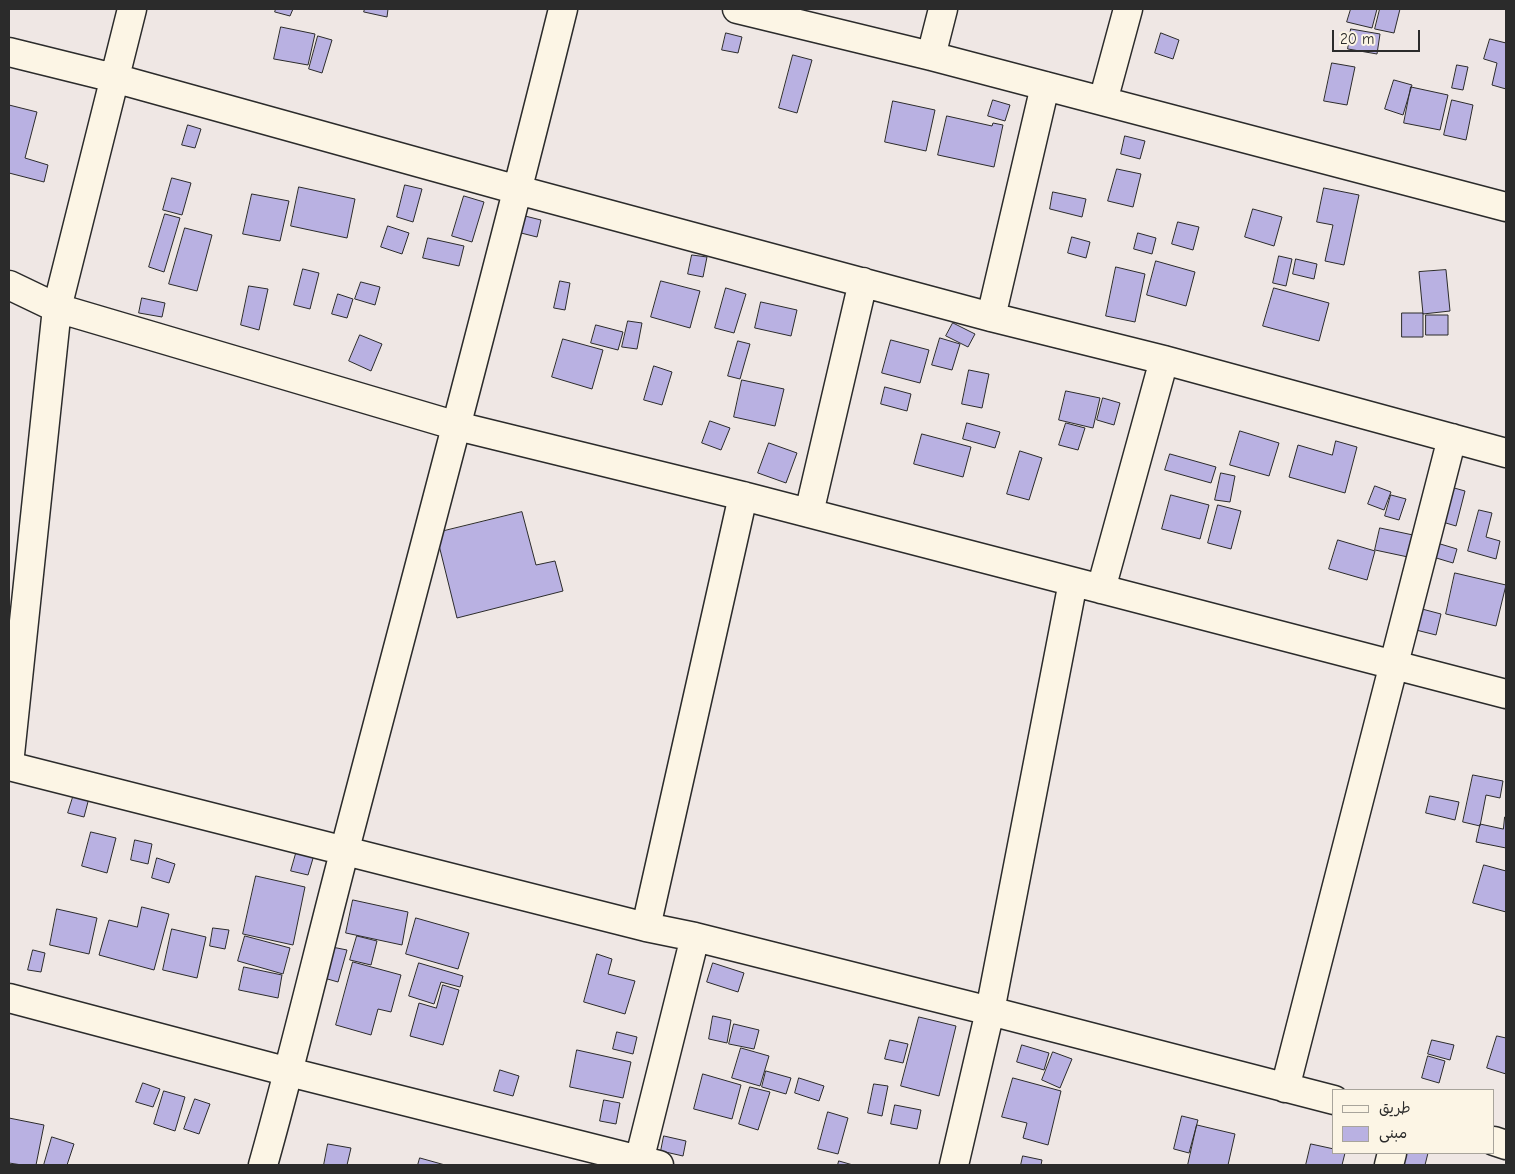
<!DOCTYPE html>
<meta charset="utf-8">
<style>
body{margin:0}
#map{position:relative;width:1515px;height:1174px;overflow:hidden;background:#efe7e4;font-family:"Comic Neue","Playpen Sans Arabic",sans-serif}
canvas{display:block}
.frame{position:absolute;inset:0;border:10px solid #2b2b2b;pointer-events:none}
.legend{position:absolute;left:1332px;top:1089px;width:162px;height:65px;box-sizing:border-box;background:#fcf5e5;border:1px solid #a8a49b;margin:0;padding:6px 9px;list-style:none;font-size:15px;color:#2b2b2b}
.legend li{display:flex;align-items:center;gap:10px;height:25px}
.legend b{width:25px;border:1px solid #a8a49b}
.scale{position:absolute;left:1332px;top:30px;width:88px;height:22px;box-sizing:border-box;border:2px solid #2b2b2b;border-top:0;padding-left:6px;font-size:15px;line-height:18px;white-space:nowrap;color:#2b2b2b;-webkit-text-stroke:4px #fcf5e5;paint-order:stroke}
</style>
<div id="map">
<canvas width="1515" height="1174"></canvas>
<div class="frame"></div>
<ul class="legend">
<li><b style="height:6px;background:#fcf5e5"></b>طريق</li>
<li><b style="height:14px;background:#b9b1e2"></b>مبنى</li>
</ul>
<div class="scale">20 m</div>
</div>
<script>
const context = document.querySelector('canvas').getContext('2d');
context.lineJoin = 'round';
function fill(path, color) { context.fillStyle = color; context.fill(path, 'evenodd'); }
function strokePath(path, color, width, dash) { context.strokeStyle = color; context.lineWidth = width; context.lineCap = dash ? 'butt' : 'round'; context.setLineDash(dash || []); context.stroke(path); }
const building = new Path2D(`
 M276 9H293L290 16 275 12Z
 M365 9H388L387 17 364 12Z
 M1351 9H1377L1372 28 1347 22Z
 M1380 9H1400L1394 33 1375 29Z
 M281 27 315 34 308 65 274 59Z
 M1351 29 1380 34 1377 54 1348 49Z
 M726 33 742 37 738 53 722 50Z
 M1161 33 1179 40 1173 59 1155 53Z
 M318 36 332 40 322 73 309 69Z
 M1490 39 1506 43V89L1492 85 1497 63 1484 59Z
 M793 55 812 60 797 113 779 108Z
 M1332 63 1355 67 1347 105 1324 101Z
 M1457 65 1468 67 1463 90 1452 88Z
 M1394 80 1412 85 1403 115 1385 109Z
 M1411 87 1448 95 1440 130 1404 123Z
 M993 100 1010 105 1005 121 988 116Z
 M1452 100 1473 105 1466 140 1444 135Z
 M893 101 935 110 926 151 885 142Z
 M9 105 37 112 25 158 48 165 44 182 9 173Z
 M947 116 992 126 993 123 1003 125 994 167 938 155Z
 M188 125 201 129 195 148 182 145Z
 M1125 136 1145 141 1140 159 1121 154Z
 M1117 169 1141 174 1133 207 1108 201Z
 M172 178 191 183 182 215 163 210Z
 M405 185 422 189 413 222 397 217Z
 M299 187 355 199 347 238 291 226Z
 M1324 188 1359 195 1344 265 1325 261 1333 225 1317 222Z
 M1053 192 1086 199 1082 217 1050 209Z
 M252 194 289 201 280 241 243 234Z
 M464 196 484 202 472 242 452 236Z
 M1253 209 1282 217 1274 246 1245 237Z
 M165 214 180 218 164 272 149 267Z
 M525 216 541 220 537 237 521 233Z
 M1178 222 1199 227 1193 250 1172 244Z
 M388 226 409 233 402 254 381 247Z
 M185 228 212 235 197 291 169 284Z
 M1138 233 1156 238 1152 254 1134 249Z
 M1072 237 1090 242 1086 258 1068 253Z
 M428 238 464 246 459 266 423 258Z
 M692 255 707 257 703 277 688 274Z
 M1279 256 1292 259 1286 286 1273 283Z
 M1296 259 1317 264 1314 279 1293 274Z
 M1156 261 1195 272 1186 306 1147 295Z
 M1116 267 1145 274 1135 322 1106 316Z
 M303 269 319 273 310 309 294 305Z
 M1446 270 1450 311 1423 314 1419 272Z
 M560 281 570 283 565 310 554 308Z
 M661 281 700 291 690 328 651 317Z
 M361 282 380 287 375 305 355 299Z
 M249 286 268 289 259 330 241 325Z
 M726 288 746 294 734 333 715 328Z
 M1274 288 1329 303 1319 341 1263 326Z
 M338 294 353 299 347 318 332 314Z
 M142 298 165 303 162 317 139 313Z
 M761 302 797 310 791 336 755 328Z
 M1402 313H1423V337H1402Z
 M1426 315H1448V335H1426Z
 M628 321 642 323 637 349 622 347Z
 M953 323 975 334 968 347 946 336Z
 M596 325 623 332 618 350 591 343Z
 M360 335 382 344 371 371 349 361Z
 M940 338 960 344 952 370 932 365Z
 M563 339 603 350 592 389 552 377Z
 M891 340 929 350 920 383 882 373Z
 M738 341 750 344 740 379 728 376Z
 M654 366 672 372 662 405 644 400Z
 M969 370 989 374 982 408 962 404Z
 M742 380 784 389 775 426 734 417Z
 M885 387 911 394 907 411 881 404Z
 M1066 391 1100 398 1093 428 1059 420Z
 M1103 398 1120 403 1114 425 1097 420Z
 M710 421 730 428 721 450 702 443Z
 M967 423 1000 432 995 448 963 439Z
 M1066 423 1085 428 1078 450 1059 445Z
 M1240 431 1279 443 1269 476 1230 465Z
 M922 434 971 447 963 477 914 464Z
 M1336 441 1357 447 1345 493 1289 477 1298 445 1332 455Z
 M769 443 797 453 786 483 758 473Z
 M1020 451 1042 458 1029 500 1007 494Z
 M1170 454 1216 467 1211 483 1165 470Z
 M1221 473 1235 476 1230 502 1215 500Z
 M1429 481 1465 491 1456 526 1419 515Z
 M1375 486 1391 492 1384 510 1368 504Z
 M1171 495 1209 505 1200 539 1162 529Z
 M1391 495 1406 499 1399 520 1385 516Z
 M1218 505 1241 511 1231 549 1208 543Z
 M1479 510 1492 513 1486 537 1500 541 1496 559 1468 551Z
 M522 512 536 565 555 561 563 591 457 618 436 533Z
 M1380 528 1413 535 1408 557 1375 550Z
 M1338 540 1375 551 1367 580 1329 569Z
 M1437 543 1457 549 1453 563 1433 557Z
 M1455 573 1506 585 1496 626 1446 614Z
 M1422 609 1441 614 1436 635 1416 630Z
 M1473 775 1503 781 1500 798 1486 795 1480 826 1463 822Z
 M74 794 89 798 84 817 68 813Z
 M1430 796 1459 802 1455 820 1426 813Z
 M1505 817H1506V848L1476 842 1480 824 1503 829Z
 M91 832 116 838 107 873 82 866Z
 M135 840 152 844 148 864 131 860Z
 M297 850 314 855 308 875 291 871Z
 M157 858 175 864 169 883 152 878Z
 M1484 865 1506 871V912L1473 903Z
 M256 876 305 887 293 945 243 934Z
 M353 900 408 912 402 945 346 933Z
 M142 907 169 914 154 970 99 955 109 920 137 927Z
 M57 909 97 918 89 954 50 945Z
 M416 918 469 933 458 969 406 954Z
 M213 928 229 930 225 949 210 946Z
 M172 929 206 937 197 978 163 970Z
 M245 936 290 948 283 974 238 961Z
 M357 936 377 941 371 965 350 960Z
 M332 947 347 950 338 982 324 978Z
 M33 950 45 953 41 972 28 970Z
 M597 954 612 959 608 974 635 981 625 1014 584 1002Z
 M353 962 401 975 391 1012 378 1009 371 1035 336 1025Z
 M419 963 463 976 460 987 441 982 434 1004 409 996Z
 M713 963 744 973 738 992 707 982Z
 M244 967 282 975 278 998 239 990Z
 M443 985 459 990 443 1045 410 1036 419 1003 436 1008Z
 M713 1016 731 1020 727 1043 709 1039Z
 M919 1017 956 1026 939 1096 901 1086Z
 M734 1024 759 1030 754 1049 729 1044Z
 M617 1032 637 1037 633 1054 613 1049Z
 M1497 1036 1506 1038V1074L1487 1068Z
 M890 1040 908 1044 903 1063 885 1059Z
 M1432 1040 1454 1045 1450 1060 1428 1054Z
 M1022 1045 1049 1053 1044 1070 1017 1062Z
 M741 1048 769 1056 760 1086 732 1078Z
 M577 1050 631 1062 623 1098 570 1087Z
 M1053 1052 1072 1059 1060 1088 1042 1080Z
 M1428 1056 1445 1061 1439 1083 1422 1078Z
 M500 1070 519 1076 513 1096 494 1091Z
 M766 1071 791 1078 786 1094 762 1087Z
 M703 1074 741 1085 732 1119 694 1109Z
 M799 1078 824 1086 819 1101 795 1093Z
 M1013 1078 1061 1091 1048 1145 1023 1138 1027 1123 1002 1117Z
 M143 1083 160 1089 153 1107 136 1102Z
 M874 1084 888 1086 882 1116 868 1113Z
 M750 1087 770 1092 758 1130 739 1124Z
 M164 1091 185 1097 175 1131 154 1124Z
 M195 1099 210 1104 199 1134 184 1129Z
 M604 1100 620 1103 616 1124 600 1121Z
 M895 1105 921 1110 917 1129 891 1124Z
 M828 1112 848 1118 838 1154 818 1149Z
 M1182 1116 1198 1120 1189 1153 1174 1149Z
 M9 1118 44 1125 36 1165H22L9 1163Z
 M1197 1125 1235 1134 1228 1165H1188Z
 M664 1136 686 1141 683 1156 661 1151Z
 M52 1137 74 1144 67 1165H44Z
 M328 1144 351 1148 347 1165H324Z
 M1311 1144 1334 1149V1153H1345L1342 1165H1306Z
 M1397 1153H1428L1425 1165H1394Z
 M1023 1156 1042 1160 1041 1165H1021Z
 M420 1158 445 1165H418Z
 M839 1161 853 1165H838Z`);
fill(building, '#b9b1e2');
strokePath(building, '#2b2b2b', 1);
const street = new Path2D(`
 M737 9 931 56 1506 207
 M9 52 114 78 518 190 991 317 1164 360 1506 453
 M931 56 943 9
 M1103 101 1128 9
 M9 285 57 308 457 426 743 496 1506 694
 M991 317 1045 86
 M809 513 863 282
 M1101 589 1164 360
 M9 764 57 308 132 9
 M9 766 646 927 695 937 990 1011 1334 1100
 M646 927 743 496
 M9 998 289 1072 659 1165
 M1285 1088 1452 438
 M1494 1141 1506 1145
 M263 1165C293 1059 318 952 346 845 419 567 494 288 563 9
 M638 1165 695 937
 M954 1165 990 1011 1073 582
 M1389 1165 1392 1153`);
strokePath(street, '#2b2b2b', 31);
strokePath(street, '#fcf5e5', 28);
</script>
